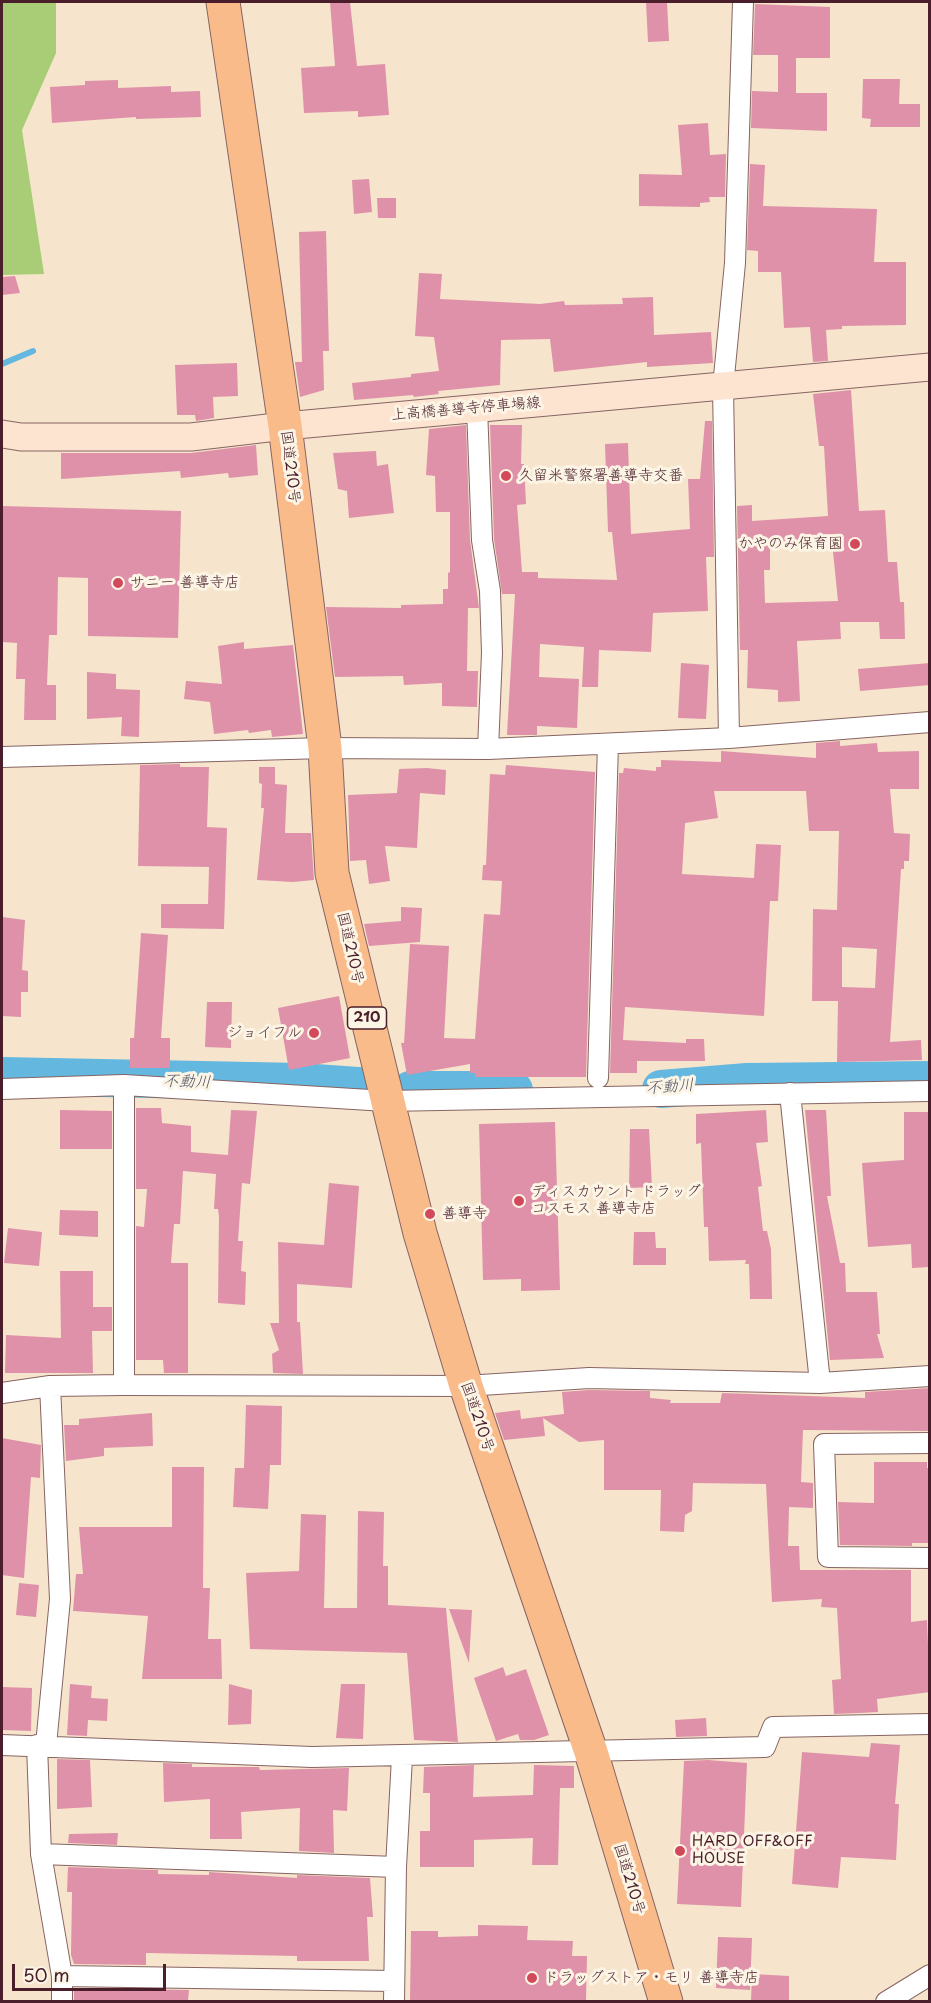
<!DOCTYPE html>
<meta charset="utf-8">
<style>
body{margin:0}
#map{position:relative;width:931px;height:2003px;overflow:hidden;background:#f6e5cc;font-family:"Playpen Sans",sans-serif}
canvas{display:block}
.frame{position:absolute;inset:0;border:3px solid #4a1f2b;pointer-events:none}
.scale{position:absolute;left:12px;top:1964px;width:154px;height:27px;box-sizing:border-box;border:3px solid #4a1f2b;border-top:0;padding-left:8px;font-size:18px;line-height:21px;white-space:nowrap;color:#4a1f2b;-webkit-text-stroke:4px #fcf5e5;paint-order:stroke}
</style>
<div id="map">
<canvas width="931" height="2003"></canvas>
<div class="frame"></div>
<div class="scale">50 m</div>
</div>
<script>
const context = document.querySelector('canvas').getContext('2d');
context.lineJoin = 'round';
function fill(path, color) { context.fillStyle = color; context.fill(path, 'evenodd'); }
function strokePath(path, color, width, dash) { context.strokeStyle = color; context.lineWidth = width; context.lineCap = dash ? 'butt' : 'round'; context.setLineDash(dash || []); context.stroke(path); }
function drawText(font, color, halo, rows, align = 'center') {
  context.font = font + ' "Playpen Sans","Klee One",sans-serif'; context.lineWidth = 6; context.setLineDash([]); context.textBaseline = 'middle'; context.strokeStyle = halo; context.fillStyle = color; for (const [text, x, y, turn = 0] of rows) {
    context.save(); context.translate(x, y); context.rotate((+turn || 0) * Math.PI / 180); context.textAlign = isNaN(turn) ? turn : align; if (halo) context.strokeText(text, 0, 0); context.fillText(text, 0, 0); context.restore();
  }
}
fill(new Path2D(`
 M2 2H56V53L22 130 44 274 2 275Z`), '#a8cd76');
strokePath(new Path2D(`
 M2 364 33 351`), '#64b8e0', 6);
strokePath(new Path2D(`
 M2 1076 301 1082 372 1087
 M661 1089 747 1082 930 1080
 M410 1090H514`), '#64b8e0', 38);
fill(new Path2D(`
 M330 2H350L357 66 385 64 389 115 358 117V111L304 113 301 68 335 66Z
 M646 2H667L669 41 648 42Z
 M755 4 830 7V58H796V93H827V131L751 128 752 91 778 92V55H753Z
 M863 79H900L899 104H920V127H870L871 119 862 118Z
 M118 80V88L171 86V92L200 91 201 117 136 119V117L52 123 50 87 85 85V81Z
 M708 123 710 155 726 154 725 197H709L710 202 700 203V207L639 206V174L682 175 678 125Z
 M750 164 765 165 763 206 877 209 874 262H906V325L842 326V329L826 330 828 361 813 362 810 327 784 328 781 272H758V251L747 250Z
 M369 179 372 212 354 214 352 180Z
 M377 198H396V218H378Z
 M326 231 329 351H323L324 390 300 397 295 362H302L299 232Z
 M419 273 442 274 440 299 540 304 564 301 565 305 623 304 622 298 653 297 654 335 711 332 713 363 647 367V362L554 372 550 339 501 340 500 385 438 391 439 394 414 397 413 395 354 400 352 383 411 377V374L439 371 434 337 415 336Z
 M15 276 20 293 2 295V277Z
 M237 363 238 396 213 397 214 418 196 421 195 415H177L175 365Z
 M851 390 859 511 885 510 888 562H897L900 602H904L905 639H880L879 622H840L841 639 797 641 800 701 778 702V690L747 688 748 650H740L737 506 752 505V521L828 516 824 446H819L813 394ZM832 542 838 601 765 603 764 570H770V548Z
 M705 421H712L714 557H706L708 611 653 613 651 652 599 650 598 687H582L584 647 540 644 539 677 579 679 577 728 537 726V735H507L515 594H502L494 539 490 425H522L521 464H524L526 504 517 505 522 572H538V578L617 580 612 532H608L605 444 628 443 631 534 690 529 688 479H700Z
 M466 425 470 540 479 608H468L467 671H478L477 707 442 706V683L404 685 403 676 335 677 326 607 401 608V605L443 604V589H448V573L450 572V512H436L435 476 426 475 429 429Z
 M256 445 258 475 229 478 228 473 181 478 180 471 61 479V453H191Z
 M376 451 377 466 388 464 394 513 349 518 347 491 338 489 333 453Z
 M2 506 181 511 178 638 88 636V578L58 577 57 635H49L47 685H56V720H24L25 679H16L17 643 2 642Z
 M244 642V649L293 645 303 734 272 737 271 730 249 733 248 730 214 734 210 702 184 699 186 681 222 684 218 646Z
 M681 663 709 665 706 719 678 718Z
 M930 663V685L860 691 858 669Z
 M87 672 116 674V689L140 690 139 737 121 736 122 717 87 719Z
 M840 741V746L877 743 878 752 919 751V789H890L894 833 910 834 909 861H904V869H901L890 1042 921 1040 922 1060 837 1062 838 1001H812L813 909 837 910 839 831H809L806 791H714L718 818 685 823 682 874 754 878 756 844 781 845 778 901H770L764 1016 625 1007 623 1040 686 1043V1039H704L705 1061H637V1073H610L619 773H623L624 768 656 771V767H661V760L721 762V751L816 758V743ZM842 947 877 949 875 988 842 987Z
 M180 764V767H209L207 827 227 828 224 929 161 928V904H208L209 867 138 866 140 765Z
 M506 765 595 772 586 1077H475V1073H470V1064L407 1075 401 1043H404L410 944 449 946 444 1038 475 1039 484 914 500 915 502 881 482 880 483 865H486L490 774 505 775Z
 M259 767H275V784L287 785 285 833H311L314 880 293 882 257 880 264 808H261L262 784 259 783Z
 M427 768 446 770 445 795 420 793 417 848 385 846 390 881 369 884 366 860 350 861 348 795 397 793 399 769Z
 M401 907 422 908 420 942 369 946 364 924 401 921Z
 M2 917 25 920 22 970 28 971V992H21V1017L2 1016Z
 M141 933 168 935 161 1038H170V1068H130V1038H134Z
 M339 996 350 1058 289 1070 278 1008Z
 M207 1002H232L231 1048 205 1047Z
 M136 1108H161L162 1123 191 1126V1152L228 1155 231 1110 257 1111 250 1184 242 1183 238 1241H243L241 1271 246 1272 245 1305 218 1303 219 1217 218 1209H214L216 1174 183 1171 180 1224H174L171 1263H188V1373H164L163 1360H136V1226L144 1227 147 1189H136Z
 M60 1110 112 1111V1149H60Z
 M766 1110 768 1142 756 1143 762 1186 758 1187 763 1231H767L771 1249 772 1299H750L749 1264H745L746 1260 709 1261 708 1227H704L701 1143 696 1144V1114Z
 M805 1110H826L831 1196H827L840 1263H845L846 1292H877L880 1334H877L884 1358 830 1360Z
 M904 1112H930V1267L912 1268 911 1244 868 1247 862 1163 904 1160Z
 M555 1122 560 1290 521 1291V1279L483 1280 479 1124Z
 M630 1129H649L652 1187 629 1188Z
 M329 1183 359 1186 352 1288 297 1284V1322H300L303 1374 273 1373 272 1354 279 1350 270 1323H279L278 1242 324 1245Z
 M60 1210 98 1211V1237L59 1235Z
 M8 1228 42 1232 39 1266 4 1263Z
 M634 1232H655L656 1248H666V1265H633Z
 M60 1271H93V1307H112V1331H92L93 1373H5L6 1335 61 1338Z
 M930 1388V1431L803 1430 801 1482 813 1483V1508L789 1507 788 1546H799L800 1570H911V1622L927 1620 930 1692 877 1699 878 1712 859 1713 834 1714 832 1680 841 1679 837 1608 821 1607 822 1599 772 1602 766 1484 693 1483 692 1511 685 1515 684 1532 660 1531 661 1490H604V1440L579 1442 543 1418 545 1436 504 1440 495 1413 520 1410 521 1419 564 1414 562 1392 589 1390 650 1391V1398L671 1400 670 1403H720L722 1393 865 1398V1392Z
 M246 1405 282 1406 281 1465H270L268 1509 233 1507 235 1468H244Z
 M152 1413 153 1446 104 1448V1456L66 1461 64 1425H79V1419Z
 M2 1438 41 1445 40 1478 31 1477 24 1578 2 1575Z
 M874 1462H927V1468H930V1543H912V1546L840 1545 838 1502 874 1503Z
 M172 1467H204L203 1588H210L208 1639H221L222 1679H142L148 1616 73 1611 76 1574H83L79 1527H172Z
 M358 1511 384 1512 383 1566H388V1605L446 1608 458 1742 414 1740 407 1653 250 1649 246 1573 299 1571 301 1514 326 1515 324 1608H357Z
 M19 1583 39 1585 36 1617 16 1615Z
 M449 1609 472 1610 469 1663Z
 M503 1667 506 1676 526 1669 549 1735 534 1740H520L518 1734 496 1741 474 1678Z
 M70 1684 92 1686 91 1698 108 1699 107 1721 88 1720 87 1736 67 1735Z
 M229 1684 252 1690 251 1724 228 1725Z
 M341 1684H365L363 1739 336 1738Z
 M2 1687 32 1688 31 1731 2 1730Z
 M706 1718 707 1736 676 1737 675 1720Z
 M871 1743 900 1745 895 1804H899L896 1860 841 1857 838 1888 792 1884 802 1752 869 1757Z
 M57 1759 90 1760 92 1807 57 1809Z
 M708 1760 747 1763 741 1907 677 1904 684 1761Z
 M163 1763 192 1764V1767H259L260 1770 349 1768 347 1811 333 1810 334 1853 299 1851 300 1808 241 1812 242 1839H210V1799L164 1802Z
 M474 1765 473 1797 533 1795 534 1765 574 1766V1788H560L558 1865H532L533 1838 474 1840V1867H420V1831H430V1793H423L424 1767Z
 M118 1833 117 1845 68 1843 69 1834Z
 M68 1867 158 1870V1874L209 1875V1872L297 1878V1875L370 1878 373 1917H367L369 1961H297V1956L146 1953V1965L74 1964 71 1955 72 1892H67Z
 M478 1925 528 1926 527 1940 573 1941 572 1956H587L586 2000 410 2001 411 1931H438V1937L478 1936Z
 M718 1937 752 1938 750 1990 716 1988Z
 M752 1974 789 1976V2001H751Z
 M74 1988 189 1990 188 2001H74Z`), '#df91a9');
const minor = new Path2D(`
 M477 408 482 540 490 591 492 653 488 749
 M729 738 723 387 735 263 743 2
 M2 757 325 748 488 749 729 738 930 722
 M598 1078 608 744
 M124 1085V1385
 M2 1089 124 1085 386 1101 930 1091
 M790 1093 820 1383
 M2 1393 50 1386 124 1385 466 1386 589 1378 820 1383 930 1376
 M930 1443 824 1444 828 1557 930 1558
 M2 1745 312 1757 765 1747 773 1727 930 1724
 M37 1745 41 1854 62 1976V2002
 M46 1745 60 1599 50 1386
 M41 1854 396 1867
 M62 1976 394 1981
 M394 2002 396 1867 402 1757
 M886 2002 930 1975`);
const secondary = new Path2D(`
 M2 434 21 437H191L285 426 930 367`);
const trunk = new Path2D(`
 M223 2 285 426 325 748 332 873 420 1233 466 1386 591 1752 666 2002`);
strokePath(minor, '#866463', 22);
strokePath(secondary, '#866463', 29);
strokePath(trunk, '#866463', 35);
strokePath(minor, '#fff', 20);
strokePath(secondary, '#fde4d1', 27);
strokePath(trunk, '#fabb8b', 33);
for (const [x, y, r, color] of [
 [506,476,6,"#d1495b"],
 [855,544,6,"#d1495b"],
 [118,583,6,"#d1495b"],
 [314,1033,6,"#d1495b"],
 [519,1201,6,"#d1495b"],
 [430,1214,6,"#d1495b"],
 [680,1851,6,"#d1495b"],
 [532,1978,6,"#d1495b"]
]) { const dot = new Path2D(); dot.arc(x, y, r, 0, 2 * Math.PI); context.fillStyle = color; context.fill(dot); strokePath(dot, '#fcf5e5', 2); }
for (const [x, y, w] of [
 [367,1018,39]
]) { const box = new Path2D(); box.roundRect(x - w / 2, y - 11, w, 22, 4.5); context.fillStyle = '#fcf5e5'; context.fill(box); strokePath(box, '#4a1f2b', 1.5); }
drawText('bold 14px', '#4a1f2b', null, [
 ["210",367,1018]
]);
drawText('15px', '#4a1f2b', '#fcf5e5', [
 ["上高橋善導寺停車場線",466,409,-5],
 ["国道210号",290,467,83],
 ["国道210号",350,948,77],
 ["国道210号",477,1417,71],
 ["国道210号",629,1879,73]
]);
drawText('15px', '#4a1f2b', '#fcf5e5', [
 ["久留米警察署善導寺交番",518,476],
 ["かやのみ保育園",843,544,"right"],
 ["サニー 善導寺店",130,583],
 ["ジョイフル",302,1033,"right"],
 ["ディスカウント ドラッグ",531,1192],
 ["コスモス 善導寺店",531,1209],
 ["善導寺",442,1214],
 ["HARD OFF&OFF",692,1842],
 ["HOUSE",692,1859],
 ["ドラッグストア・モリ 善導寺店",544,1978]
], 'left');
drawText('italic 16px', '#53556a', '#fcf5e5', [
 ["不動川",187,1082,2],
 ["不動川",670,1087,-4]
]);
</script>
